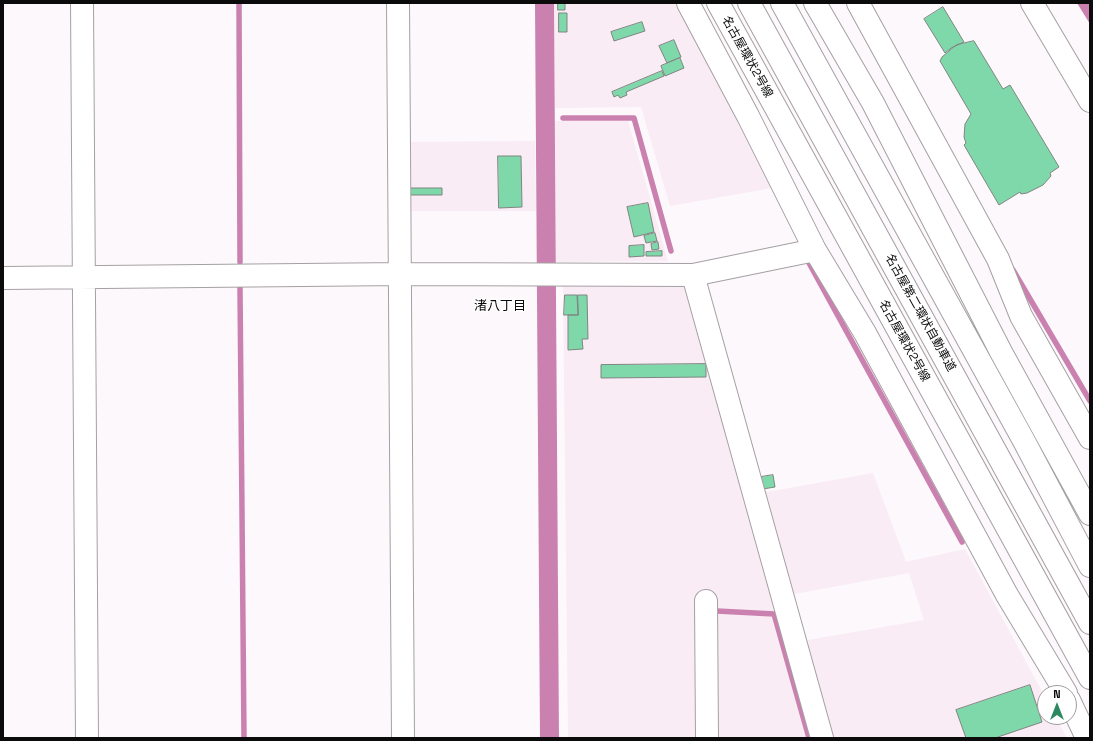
<!DOCTYPE html>
<meta charset="utf-8">
<style>
body{margin:0}
#map{position:relative;width:1093px;height:741px;overflow:hidden;background:#fdf8fb;font-family:"Space Grotesk",sans-serif}
canvas{display:block}
.frame{position:absolute;inset:0;border:4px solid #0c0b0c;pointer-events:none}
.north{position:absolute;left:1037px;top:685px;width:40px;height:40px;box-sizing:border-box;background:#fff;border:1px solid #9e9d9e;border-radius:50%;rotate:0deg;font-size:11px;font-weight:700;line-height:16px;text-align:center;color:#0c0b0c}
.north::after{content:'';display:block;margin:auto;width:14px;height:18px;background:#2c885f;clip-path:polygon(50% 0,100% 100%,50% 72%,0 100%)}
</style>
<div id="map">
<canvas width="1093" height="741"></canvas>
<div class="frame"></div>
<div class="north">N</div>
</div>
<script>
const context = document.querySelector('canvas').getContext('2d');
context.lineJoin = 'round';
function fill(path, color) { context.fillStyle = color; context.fill(path, 'evenodd'); }
function strokePath(path, color, width, dash) { context.strokeStyle = color; context.lineWidth = width; context.lineCap = dash ? 'butt' : 'round'; context.setLineDash(dash || []); context.stroke(path); }
function drawText(font, color, halo, rows, align = 'center') {
  context.font = font + ' "Space Grotesk","Noto Sans JP",sans-serif'; context.lineWidth = 3; context.setLineDash([]); context.textBaseline = 'middle'; context.strokeStyle = halo; context.fillStyle = color; for (const [text, x, y, turn = 0] of rows) {
    context.save(); context.translate(x, y); context.rotate((+turn || 0) * Math.PI / 180); context.textAlign = isNaN(turn) ? turn : align; if (halo) context.strokeText(text, 0, 0); context.fillText(text, 0, 0); context.restore();
  }
}
fill(new Path2D(`
 M554 3H680L778 187 670 206 641 107 555 108Z
 M555 121H628L668 261 556 262Z
 M535 141 536 211H408L409 142Z
 M563 286H688L814 738H568Z
 M873 473 906 562 965 549 1045 697V717H1055L1067 738H830L802 641 924 620 909 573 789 595 761 493Z`), '#f9ecf4');
fill(new Path2D(`
 M535 3H554L559 738H540Z
 M1077 3H1090V24Z`), '#cb81b0');
strokePath(new Path2D(`
 M239 3 240 262
 M563 118H634L671 251
 M809 263 962 542
 M1013 270 1090 401
 M240 288 244 738
 M717 611 774 614 809 738`), '#cb81b0', 5.5);
const building = new Path2D(`
 M558 3H565V10H558Z
 M943 7 964 42 951 48 945 53 924 19Z
 M559 13H567V32H559Z
 M642 22 645 31 614 41 611 32Z
 M674 40 681 57 667 63 659 46Z
 M974 41 1003 89 1010 85 1059 167 1050 173 1051 176 1043 185 1027 193 1021 194 1020 192 999 205 964 145 966 143 964 137 965 124 971 114 940 61 942 57 956 45Z
 M680 58 684 68 665 76 661 66Z
 M662 71 664 76 626 92 627 95 620 98 618 95 614 97 612 92Z
 M498 156H521L522 207 499 208Z
 M410 188H442V195H410Z
 M648 203 654 232 634 237 627 207Z
 M655 233 657 241 646 243 644 236Z
 M658 242 659 249 652 250 651 244Z
 M644 245V256L629 257V246Z
 M662 251V256H646V252Z
 M565 295H577L578 315H564Z
 M578 295H587L588 339H582L583 349 568 350V315H578Z
 M706 364V377L601 378V365Z
 M773 475 775 487 763 489 761 477Z
 M1030 685 1042 722 995 738H966L956 710Z`);
fill(building, '#7ed8aa');
strokePath(building, '#808582', 1);
const minor = new Path2D(`
 M82 3 87 738
 M398 3 403 738
 M688 3 748 116 815 250 865 333 1007 595 1066 693
 M858 3 998 259 1021 316 1090 438
 M1032 3 1090 101
 M693 275 822 738
 M3 278 401 274 693 275 815 250
 M706 601 707 738
 M1069 700 1087 738`);
const highway = new Path2D(`
 M718 3 1090 678
 M749 3 1090 623
 M782 3 1024 441 1090 566
 M815 3 873 103 1001 352 1090 514`);
strokePath(minor, '#a5a0a3', 24);
strokePath(highway, '#a5a0a3', 24);
strokePath(minor, '#fff', 22);
strokePath(highway, '#fff', 22);
drawText('12px', '#0c0b0c', '#fff', [
 ["名古屋環状2号線",747,57,61],
 ["名古屋第二環状自動車道",920,313,61],
 ["名古屋環状2号線",904,341,61]
]);
drawText('13px', '#0c0b0c', '#fff', [
 ["渚八丁目",500,306]
]);
</script>
